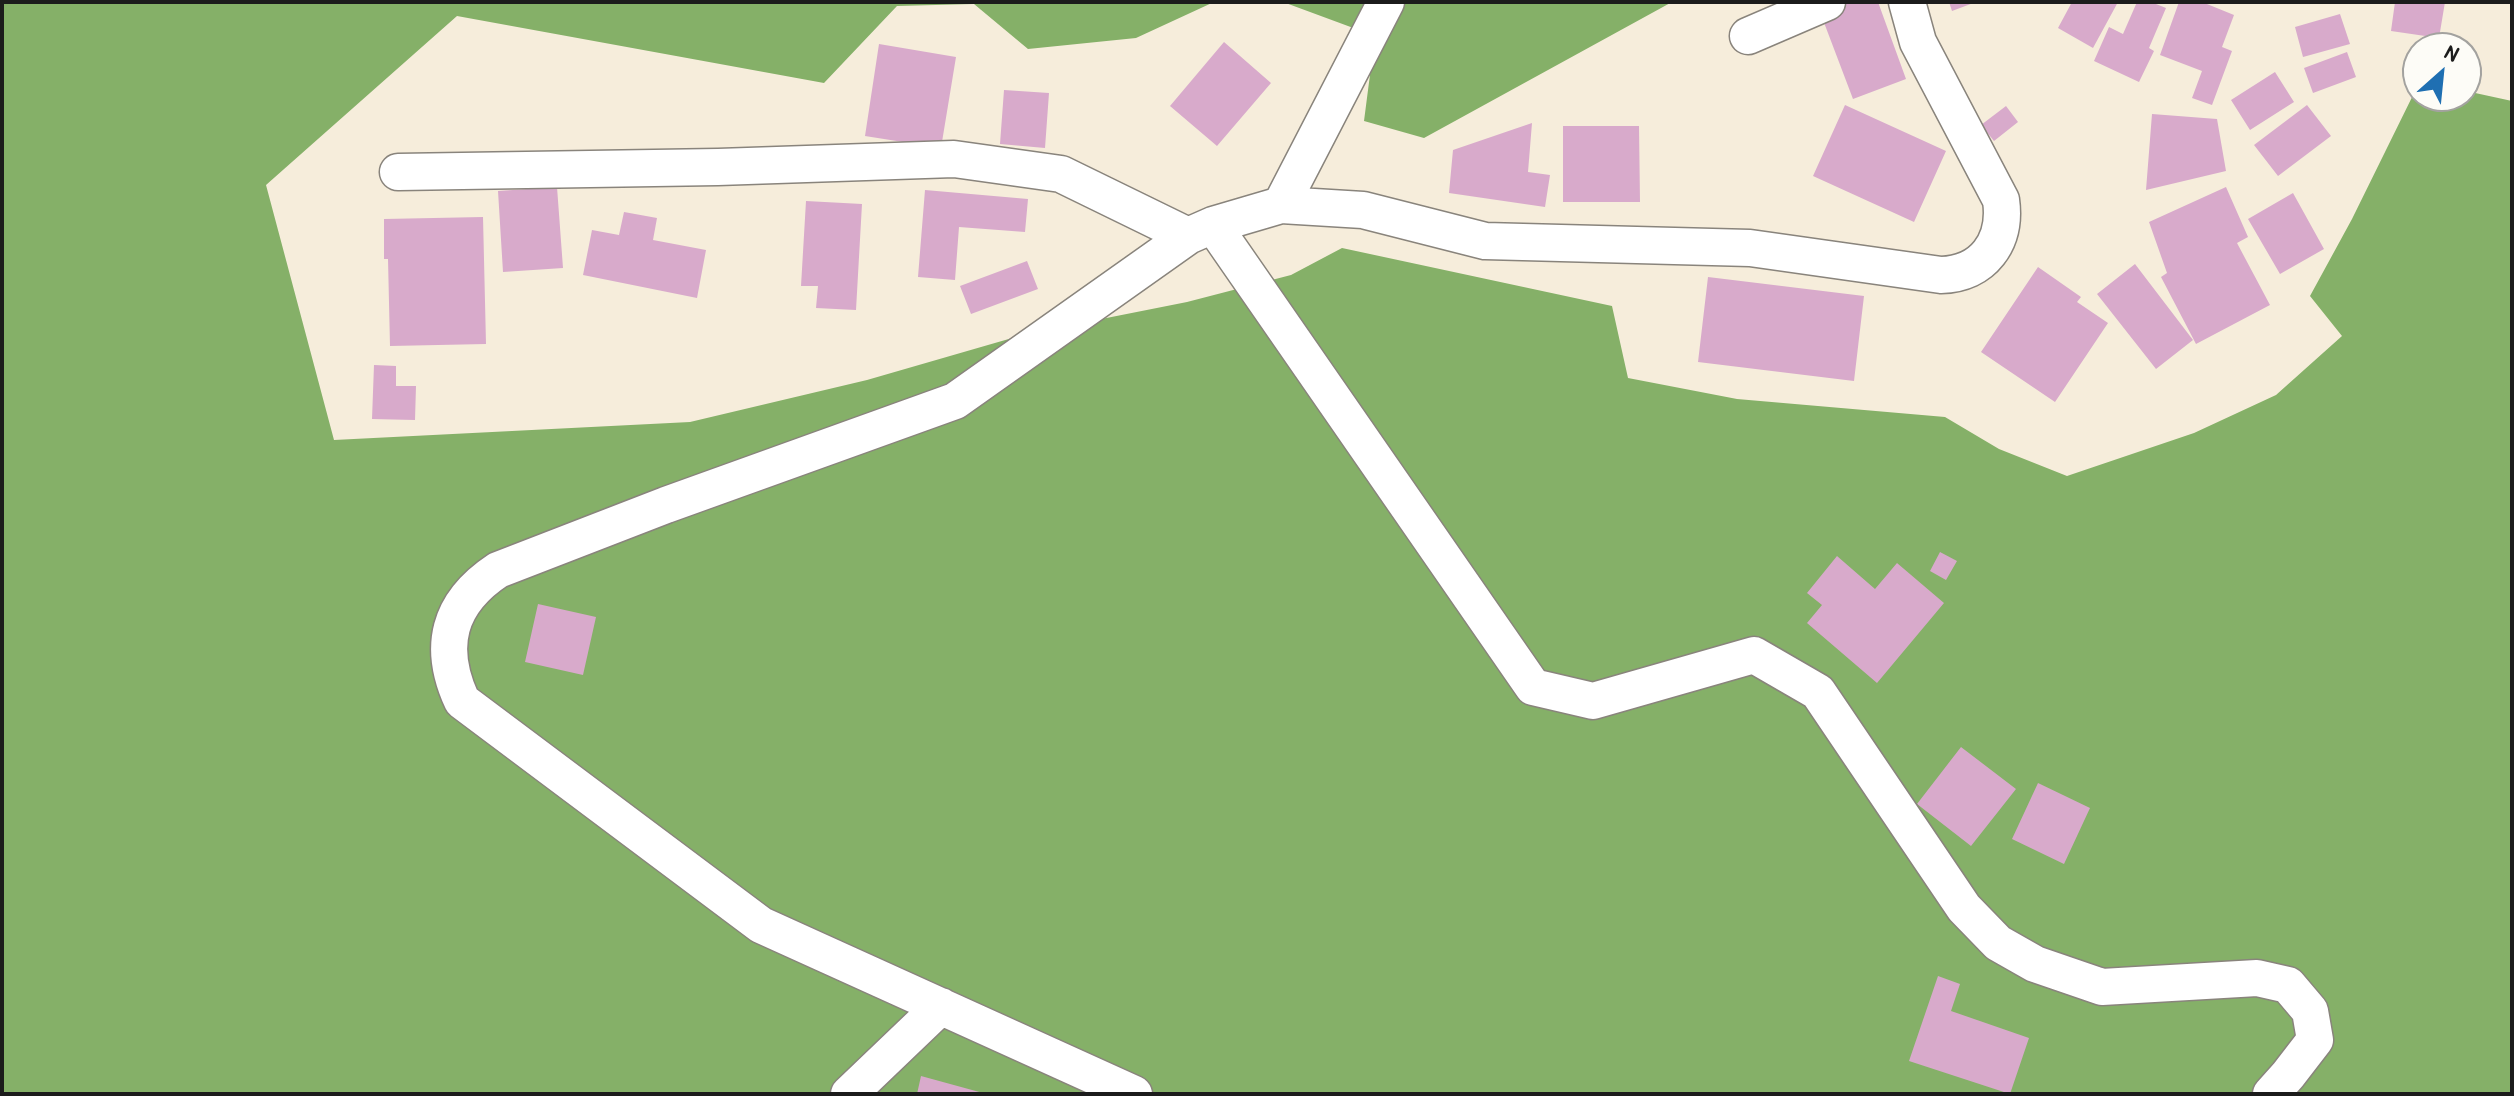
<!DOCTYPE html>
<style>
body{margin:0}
#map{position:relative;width:2514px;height:1096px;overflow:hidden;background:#f6eddb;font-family:"Patrick Hand",sans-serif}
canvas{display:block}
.frame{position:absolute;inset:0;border:4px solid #1c1c1c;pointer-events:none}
.north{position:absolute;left:2402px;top:32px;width:80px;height:80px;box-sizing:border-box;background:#fdfcf7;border:2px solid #a3a29f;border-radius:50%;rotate:27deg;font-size:22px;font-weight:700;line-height:32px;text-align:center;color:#1c1c1c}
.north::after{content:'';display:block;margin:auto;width:28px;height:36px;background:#1f6fb2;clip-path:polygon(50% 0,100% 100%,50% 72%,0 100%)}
</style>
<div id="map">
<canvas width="2514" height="1096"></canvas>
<div class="frame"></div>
<div class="north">N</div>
</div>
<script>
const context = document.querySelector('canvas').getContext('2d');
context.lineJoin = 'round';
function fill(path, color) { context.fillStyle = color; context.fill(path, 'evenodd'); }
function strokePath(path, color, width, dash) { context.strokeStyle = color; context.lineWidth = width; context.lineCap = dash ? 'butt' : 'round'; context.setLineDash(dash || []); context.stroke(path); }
fill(new Path2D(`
 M2 2H1214L1136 38 1028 49 974 4 897 6 824 83 457 16 266 185 334 440 690 422 867 380 1026 334 1187 302 1291 275 1342 248 1612 306 1628 378 1737 399 1945 417 1999 449 2067 476 2194 433 2276 395 2342 336 2310 296 2352 219 2418 85V96H2466V91L2512 101V1094H2Z
 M1283 2H1672L1424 138 1364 121 1375 36Z`), '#85b068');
fill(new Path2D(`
 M1847 2H1878L1906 79 1853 99 1820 12Z
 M1949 2H1976L1952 11Z
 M2072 2H2118L2093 48 2058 28Z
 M2137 2H2151L2166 8 2149 48 2154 51 2139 82 2094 61 2109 27 2123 34Z
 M2179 2H2202L2234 15 2222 47 2232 51 2212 105 2192 98 2202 71 2160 55Z
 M2395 2H2445L2439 38 2391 31Z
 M2340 14 2350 44 2303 57 2295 27Z
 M1224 42 1271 83 1217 146 1170 106Z
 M879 44 956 57 941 148 865 136Z
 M2347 52 2356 77 2313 93 2304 68Z
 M2275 72 2294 102 2250 130 2231 100Z
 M1004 90 1049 93 1045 148 1000 144Z
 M1845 105 1946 151 1914 222 1813 176Z
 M2307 105 2331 136 2278 176 2254 145Z
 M2006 106 2018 122 1994 141 1981 125Z
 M2152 114 2217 119 2226 171 2146 190Z
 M1532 123 1528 172 1550 175 1545 207 1449 193 1453 150Z
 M1563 126H1639L1640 202H1563Z
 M557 187 563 268 503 272 498 191Z
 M2226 187 2248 237 2237 243 2270 305 2196 344 2161 277 2167 273 2149 222Z
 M925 190 1028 199 1025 232 959 227 955 280 918 277Z
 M2293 193 2324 249 2280 274 2248 219Z
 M806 201 862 204 856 310 816 308 818 286H801Z
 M624 212 657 218 653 240 706 250 697 298 583 275 592 230 619 235Z
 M483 217 486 344 390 346 388 259H384V219Z
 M1027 261 1038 289 971 314 960 286Z
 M2135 264 2193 340 2156 369 2097 294Z
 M2038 267 2081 297 2077 302 2108 323 2055 402 1981 352Z
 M1708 277 1864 296 1854 381 1698 362Z
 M374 365 396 366V386H416L415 420 372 419Z
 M1940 552 1957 561 1946 580 1930 571Z
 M1837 556 1875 589 1897 563 1944 603 1877 683 1807 623 1822 605 1807 593Z
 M538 604 596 617 583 675 525 662Z
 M1961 747 2016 789 1971 846 1917 804Z
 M2038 783 2090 808 2064 864 2012 839Z
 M1938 976 1960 984 1951 1011 2029 1038 2010 1094 1909 1061Z
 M921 1076 983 1093V1094H917Z`), '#d8aacb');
const street = new Path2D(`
 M1748 36 1827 2
 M398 172 718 167 954 159 1061 174 1188 236
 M1281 205 1386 2
 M1213 225 1533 687 1593 701 1754 655 1818 692 1964 908 1998 943 2035 964 2102 987 2257 978 2288 985 2310 1011 2315 1040 2288 1075 2271 1094
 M849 1094 941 1006
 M1134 1094 761 925 462 701C437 647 448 603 498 570L666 505 955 401 1188 236 1213 225 1281 205 1363 210 1485 241 1750 248 1941 275C1983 274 2007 242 2001 200L1918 42 1907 2`);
strokePath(street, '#89847c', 39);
strokePath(street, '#fff', 36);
</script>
